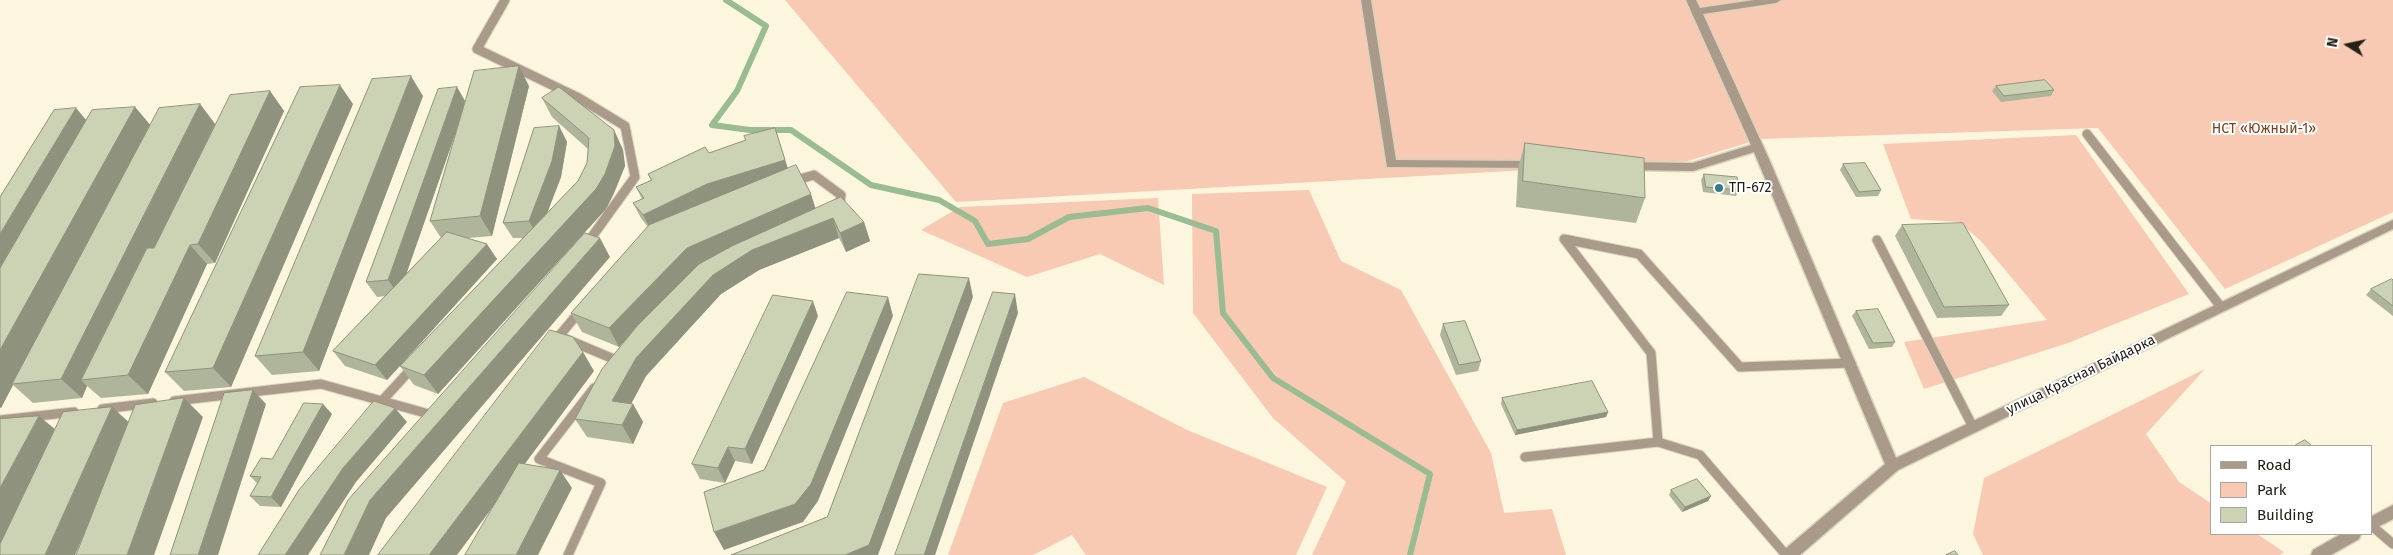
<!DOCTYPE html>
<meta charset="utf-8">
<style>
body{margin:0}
#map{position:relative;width:2393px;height:555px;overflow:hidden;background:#fdf6de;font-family:"Fira Sans",sans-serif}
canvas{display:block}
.legend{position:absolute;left:2210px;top:445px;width:162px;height:90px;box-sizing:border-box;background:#fff;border:1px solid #a7a6a1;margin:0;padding:6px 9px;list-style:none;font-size:15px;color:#232015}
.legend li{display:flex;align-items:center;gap:10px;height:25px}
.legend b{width:25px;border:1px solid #a7a6a1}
.north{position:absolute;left:2323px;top:20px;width:50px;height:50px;-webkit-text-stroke:4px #fff;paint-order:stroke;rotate:280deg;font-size:14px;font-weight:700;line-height:20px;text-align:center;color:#232015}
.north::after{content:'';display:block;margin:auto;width:18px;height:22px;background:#232015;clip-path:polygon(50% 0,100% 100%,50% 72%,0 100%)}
</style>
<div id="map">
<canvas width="2393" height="555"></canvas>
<ul class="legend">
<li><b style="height:6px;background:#aa9a89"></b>Road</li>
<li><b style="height:14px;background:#f8c9b3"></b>Park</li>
<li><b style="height:14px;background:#ccd2b4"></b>Building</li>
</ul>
<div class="north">N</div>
</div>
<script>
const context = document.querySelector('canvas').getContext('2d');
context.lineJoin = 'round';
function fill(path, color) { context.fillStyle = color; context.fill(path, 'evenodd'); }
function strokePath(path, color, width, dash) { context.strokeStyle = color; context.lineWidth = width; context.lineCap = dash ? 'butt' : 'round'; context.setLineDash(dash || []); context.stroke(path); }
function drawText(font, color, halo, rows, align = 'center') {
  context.font = font + ' "Fira Sans",sans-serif'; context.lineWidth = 4; context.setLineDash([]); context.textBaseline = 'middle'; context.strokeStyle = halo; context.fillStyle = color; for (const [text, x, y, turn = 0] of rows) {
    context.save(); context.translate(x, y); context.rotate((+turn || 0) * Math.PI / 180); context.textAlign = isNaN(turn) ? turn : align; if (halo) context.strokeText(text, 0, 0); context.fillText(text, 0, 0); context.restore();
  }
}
fill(new Path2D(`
 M785 0H2393V212L2225 289 2098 128 1760 139 1688 161 956 202Z
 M2076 135 2189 294 2068 343 1924 389 1904 342 2047 320 1981 241 1959 222 1911 219 1883 144Z
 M1309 190 1341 261 1401 290 1491 453 1504 513 1552 509 1566 555H1312L1346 482 1273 418 1193 313 1192 194Z
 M1158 198 1164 285 1100 254 1027 277 921 230 960 207Z
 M2205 369 2146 434 2179 482 2212 504V534H2257L2284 552 2280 555H1983L1973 534 1984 478Z
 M1084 377 1187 430 1327 487 1296 555H1086L1072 535 1033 555H948L1003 403Z`), '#f8c9b3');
strokePath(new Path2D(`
 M726 0 766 26 737 91 712 125 750 130H791L871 185 939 200 975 221 988 244 1028 239 1069 217 1148 208 1216 231 1223 313 1273 378 1430 474 1410 555`), '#9abc92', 6);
const service = new Path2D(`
 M505 0 477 49 579 98 625 126 635 177 586 245
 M2087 134 2221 307
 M793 181 814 175 841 195 839 209
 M1877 240 1973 427
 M580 311 559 336 616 360
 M174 401 321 384 436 416
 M380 403 413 367
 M102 409 153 403
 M0 420 74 412
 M1525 457 1658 442
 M2372 526 2393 544
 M568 555 601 483 539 459 594 388
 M1786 555 1700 455 1658 442 1651 353 1564 239 1639 254 1740 367 1851 363`);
const minor = new Path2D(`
 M1361 0H1371L1396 160 1534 161 1538 162 1540 165 1538 168 1387 167Z
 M1686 0H1696L1700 8 1754 0H1781L1776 3 1703 14 1769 159 1896 458 2393 220V229L1898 470 1800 555H1782L1784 550 1885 464 1754 152 1693 171 1627 170 1621 166 1627 162 1693 163 1751 145Z
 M2393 505V519L2372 530V516Z
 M2341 534H2361L2359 539 2331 555H2311L2313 550Z`);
strokePath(service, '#dad4be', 11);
strokePath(minor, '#dad4be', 3);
strokePath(service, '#aa9a89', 9);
fill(minor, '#aa9a89');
fill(new Path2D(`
 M529 86 492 236 468 238 497 259 387 380 345 366 333 351 385 296 377 297 366 282 457 87 465 101ZM457 129 430 221 441 238 406 274Z
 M1996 86 2054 90 2051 96 2001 102 1992 91Z
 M270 91 284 111 215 263 207 264 148 394 101 398 87 386 82 398 33 403 13 385 1 408H0V197L86 120 135 107 150 125 200 104 215 124Z
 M423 96 319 371 272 375 255 356Z
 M542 98 614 130 623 150 625 166 614 193 606 209 438 394 414 385 400 366 523 238H513L503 223 559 126 567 142 561 177 547 213 578 181 587 163 588 149 552 117Z
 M353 104 231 387 184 391 165 372Z
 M1525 143 1645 198 1636 223 1516 207 1518 168Z
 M709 153 788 168 816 209 864 222 870 241 846 252 839 238 759 270 721 294 646 376 631 404H633L643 422 633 444 587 437 575 419 626 340 619 347 582 332 571 313 648 227 641 218 633 203 642 199 636 187 651 181 648 174Z
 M1843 164 1881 190 1878 196 1856 197 1840 170Z
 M1704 174 1739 190 1736 196 1703 192 1701 180Z
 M1902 225 2009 305 2001 316 1937 318 1895 236Z
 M2393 280V316L2366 295 2371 289Z
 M1856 311 1895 342 1892 347 1869 349 1852 316Z
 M818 316 752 464 735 461 725 483 700 479 692 464Z
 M1443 324 1481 361 1478 371 1456 375 1440 335Z
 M1502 398 1608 412 1606 417 1515 435 1501 404Z
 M332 414 281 507 260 506 250 496 257 483 250 476 272 459Z
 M1671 490 1711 496 1708 501 1682 512 1669 495Z`), '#afb59b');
fill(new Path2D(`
 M519 66 529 86 492 236 480 216Z
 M411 76 423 96 319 371 303 352Z
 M340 85 353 104 231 387 213 368Z
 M457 87 466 103 399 295 388 280Z
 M270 91 284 111 215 263 198 244Z
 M200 104 215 124 91 379 81 380 87 386 82 398 61 379Z
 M135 107 152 127 12 384 13 385 1 408 0 407V350Z
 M76 108 93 128 0 288V234Z
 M559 126 567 142 561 177 538 237 529 221Z
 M775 128 790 175 651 230 643 215Z
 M614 130 623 150 625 166 614 193 606 209 438 394 424 375 605 174Z
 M811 194 817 213 696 268 619 347 609 328 687 248Z
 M833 218 839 238 759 270 721 294 646 376 623 419 612 401 636 358 713 275 752 250Z
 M864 222 870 241 846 252 840 233Z
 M600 238 610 257 386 518 369 555H344L370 500Z
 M487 244 497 259 387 380 375 365Z
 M190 245 207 264 148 394 128 375Z
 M969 278 973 297 878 555H845Z
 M1015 294 1018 313 935 555H924Z
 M888 297 893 316 818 501 803 522 724 550 714 532 795 504Z
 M813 301 818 316 752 464 745 449Z
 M583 352 594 371 457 555H429Z
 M253 390 266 404 218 555H198Z
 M184 398 203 417 154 555H127Z
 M323 404 332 414 281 507 271 497Z
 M633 404 643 422 633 444 622 425Z
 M112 407 132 425 75 555H45Z
 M395 408 407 422 356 482 308 555H285L343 468Z
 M1608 412 1606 417 1515 435 1517 430Z
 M39 416 61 434 0 549V488Z
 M728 447 735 461 725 483 718 468Z
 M560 470 572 488 538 555H516Z
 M1711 496 1708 501 1682 512 1685 507Z`), '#8f937e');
const building = new Path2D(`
 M519 66 480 216 430 221 474 71Z
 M411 76 303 352 255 356 372 79Z
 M2045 80 2054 90 2004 96 1996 86Z
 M340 85 213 368 165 372 300 87Z
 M457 87 388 280 366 282 438 89Z
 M559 87 614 130 615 146 605 174 596 189 424 375 400 366 578 181 587 163 589 138 542 98Z
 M270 91 198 244 190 245 128 375 81 380 147 248H154L230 95Z
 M200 104 61 379 12 384 159 108Z
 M135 107 0 350V268L92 110Z
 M76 108 0 234V197L54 110Z
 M559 126 552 161 529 221 503 223 534 128Z
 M775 128 785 160 707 184 643 215 633 203 644 198 636 187 652 180 648 174 705 147 709 153 746 140 744 136Z
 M1525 143 1644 158 1645 198 1523 181Z
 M1865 163 1881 190 1859 192 1843 164Z
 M796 165 811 194 687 248 609 328 571 313 649 225Z
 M1704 174 1737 177 1739 190 1706 187Z
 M841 197 864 222 840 233 833 218 752 250 713 275 636 358 612 401 633 404 622 425 575 419 602 369 637 326 699 264 732 246Z
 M1963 223 2009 305 1944 307 1902 225Z
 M447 232 487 244 375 365 333 351Z
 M585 233 600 238 370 500 344 555H320L348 500Z
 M919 274 969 278 869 545 845 555H731L827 517Z
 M2392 279 2393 280V306L2371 289Z
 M847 292 888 297 811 484 795 504 714 532 704 492 764 470Z
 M993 292 1015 294 924 555H895Z
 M773 295 813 301 745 449 728 447 718 468 692 464Z
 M1878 309 1895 342 1873 343 1856 311Z
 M1465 321 1481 361 1459 365 1443 324Z
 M550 330 573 337 583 352 429 555H378Z
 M1592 381 1608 412 1517 430 1502 398Z
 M253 390 198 555H170L224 393Z
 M184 398 127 555H76L135 405Z
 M374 401 395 408 343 468 285 555H258L299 490Z
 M304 403 323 404 271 497 250 496 261 477 250 476 261 458 272 459Z
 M112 407 45 555H0V544L63 412Z
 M39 416 0 488V419Z
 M2305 440 2312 446H2294Z
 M519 463 560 470 516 555H465Z
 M1697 479 1711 496 1685 507 1671 490Z
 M1955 551 1958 555H1946Z`);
fill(building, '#ccd2b4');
strokePath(building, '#8f937e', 1);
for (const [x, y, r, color] of [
 [1719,188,5,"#357b87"]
]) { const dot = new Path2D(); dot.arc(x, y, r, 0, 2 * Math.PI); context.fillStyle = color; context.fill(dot); strokePath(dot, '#fff', 2); }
drawText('14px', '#7e3f1d', '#fff', [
 ["НСТ «Южный-1»",2264,129]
]);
drawText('14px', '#232015', '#fff', [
 ["ТП-672",1729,188]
], 'left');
drawText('14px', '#232015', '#fff', [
 ["улица Красная Байдарка",2081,375,-26]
]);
</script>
